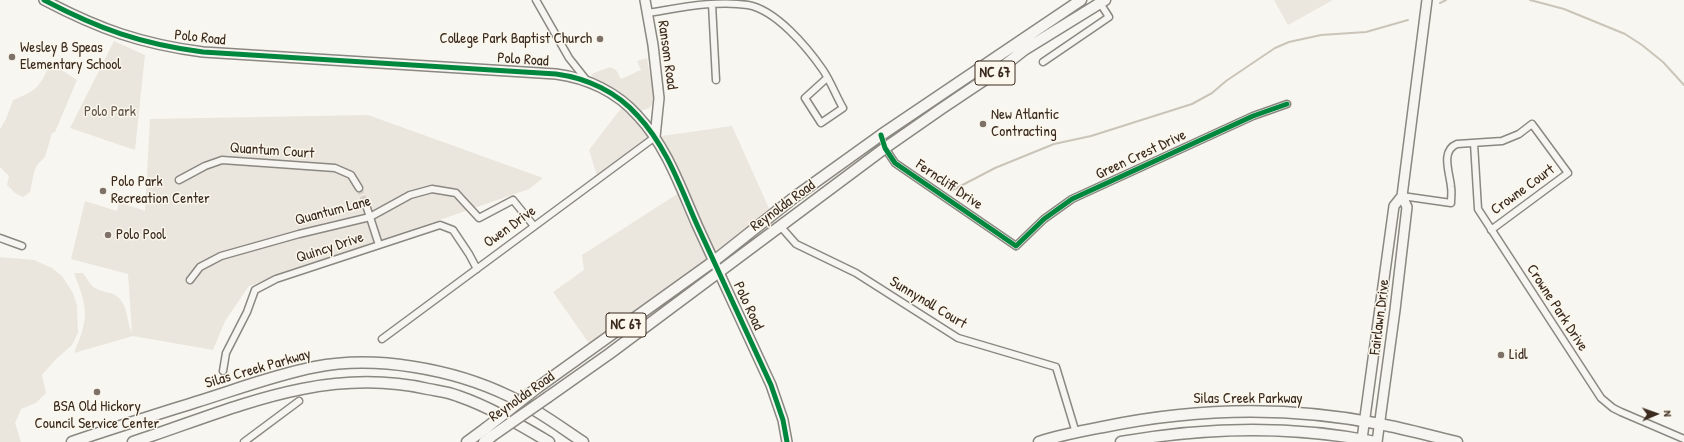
<!DOCTYPE html>
<style>
body{margin:0}
#map{position:relative;width:1684px;height:442px;overflow:hidden;background:#f8f6f0;font-family:"Patrick Hand",sans-serif}
canvas{display:block}
.north{position:absolute;left:1636px;top:394px;width:40px;height:40px;-webkit-text-stroke:3px #fbf7ec;paint-order:stroke;rotate:88deg;font-size:11px;font-weight:700;line-height:16px;text-align:center;color:#3b2a1e}
.north::after{content:'';display:block;margin:auto;width:14px;height:18px;background:#3b2a1e;clip-path:polygon(50% 0,100% 100%,50% 72%,0 100%)}
</style>
<div id="map">
<canvas width="1684" height="442"></canvas>
<div class="north">N</div>
</div>
<script>
const context = document.querySelector('canvas').getContext('2d');
context.lineJoin = 'round';
function fill(path, color) { context.fillStyle = color; context.fill(path, 'evenodd'); }
function strokePath(path, color, width, dash) { context.strokeStyle = color; context.lineWidth = width; context.lineCap = dash ? 'butt' : 'round'; context.setLineDash(dash || []); context.stroke(path); }
function drawText(font, color, halo, rows, align = 'center') {
  context.font = font + ' "Patrick Hand",sans-serif'; context.lineWidth = 3; context.setLineDash([]); context.textBaseline = 'middle'; context.strokeStyle = halo; context.fillStyle = color; for (const [text, x, y, turn = 0] of rows) {
    context.save(); context.translate(x, y); context.rotate((+turn || 0) * Math.PI / 180); context.textAlign = isNaN(turn) ? turn : align; if (halo) context.strokeText(text, 0, 0); context.fillText(text, 0, 0); context.restore();
  }
}
fill(new Path2D(`
 M1274 0H1333L1288 25Z
 M625 103 655 137 732 126 776 224 759 239 714 261 593 349 553 292 584 270 582 255 682 191 655 137 598 179 589 150Z`), '#ebe6de');
fill(new Path2D(`
 M114 41 145 55 135 150 70 128Z
 M647 58C648 69 656 95 652 104 650 109 646 109 641 111L620 93 593 78 591 74 610 67 616 70 621 79 641 70 637 61Z
 M51 63 77 80 55 132 52 133 45 157 37 165 34 172 30 192 23 197 15 193 7 185 9 176 0 167V129L6 119 13 100C38 90 39 87 51 63Z
 M368 115 543 178 529 189 249 286 225 321 213 350 133 336 74 353C89 317 88 309 74 273H83C87 278 90 285 95 288 103 293 113 291 120 299 128 308 127 323 132 333L128 274 71 259 85 201 117 211 119 202 145 211 150 119Z
 M0 257 34 260 52 268 62 276 73 293 77 305 78 333 72 345 56 359 42 375 46 393 36 403 21 409 15 423 21 442H0Z`), '#eae6dd');
strokePath(new Path2D(`
 M1530 0 1564 9 1625 34 1642 45 1663 62 1684 85
 M1440 3 1446 0
 M951 191 995 168 1054 144 1091 136 1192 104 1212 93 1226 81 1275 48 1289 42 1321 35 1366 32 1408 20`), '#cac4b9', 2);
strokePath(new Path2D(`
 M359 188 366 205`), '#d2cdc6', 6, [6, 3]);
const street = new Path2D(`
 M536 0 569 58 588 82
 M712 4 716 80
 M647 13C680 8 715 0 748 5 776 10 807 47 823 70 831 82 836 96 843 108L821 123 805 98 827 78
 M1043 62 1109 17 1100 3
 M881 135 885 148 895 163 1016 246 1044 219 1072 199 1253 116 1287 104
 M1474 143 1478 209 1601 398 1613 408 1621 412 1684 439
 M179 180 205 166 222 160 335 168 351 175 359 188
 M1402 196 1451 203C1451 197 1452 192 1451 187 1450 173 1440 151 1457 144L1502 141 1519 134 1532 124 1568 173 1491 230
 M366 205 379 245
 M781 227 796 244 856 273 958 338 1056 367 1076 433
 M0 238 22 246
 M190 280 200 267 221 256 299 234 370 217 410 195 432 189 456 193 479 218 513 200 534 226
 M382 339 655 137
 M223 371 226 353 247 312 255 290 276 279 440 225 453 230 469 254 477 269
 M244 442 299 401`);
const secondary = new Path2D(`
 M44 0C99 29 141 44 203 52L556 74C587 78 617 92 638 116 667 147 681 189 698 227 722 280 747 332 771 385L783 420 787 442
 M645 0 653 45 659 98 655 137
 M1362 439 1394 206 1402 196 1427 0
 M1377 442 1395 310 1407 207 1402 196`);
const primary = new Path2D(`
 M537 388 714 261 796 196 881 135 1081 0
 M548 397 609 354 885 148 941 109 996 72 1024 50 1105 0
 M72 442C113 428 155 415 196 402 235 390 274 375 315 367 376 355 453 369 509 396 535 408 559 426 583 442
 M133 442C231 410 322 365 428 389 438 391 448 392 458 396 490 407 520 425 549 442
 M467 442 486 428
 M484 442 492 436
 M1039 442C1060 435 1082 431 1103 427 1194 408 1289 406 1380 424 1406 429 1431 436 1457 442
 M1121 442C1205 427 1292 425 1376 442`);
strokePath(street, '#8b8781', 9);
strokePath(secondary, '#8b8781', 12);
strokePath(primary, '#8b8781', 13);
strokePath(street, '#f6f5f1', 6);
strokePath(secondary, '#f6f5f1', 9);
strokePath(primary, '#f6f5f1', 10);
const primaryBridge = new Path2D(`
 M486 428 537 388
 M492 436 548 397`);
strokePath(primaryBridge, '#8b8781', 13, []);
strokePath(primaryBridge, '#f6f5f1', 10);
strokePath(new Path2D(`
 M44 0C99 29 141 44 203 52L556 74C587 78 617 92 638 116 667 147 681 189 698 227 722 280 747 332 771 385L783 420 787 442
 M881 135 885 148 895 163 1016 246 1044 219 1072 199 1253 116 1287 104`), '#00873e', 5);
for (const [x, y, r, color] of [
 [600,39,4,"#7d7168"],
 [12,57,4,"#7d7168"],
 [983,124,4,"#7d7168"],
 [103,191,4,"#7d7168"],
 [108,235,4,"#7d7168"],
 [1501,355,4,"#7d7168"],
 [97,392,4,"#7d7168"]
]) { const dot = new Path2D(); dot.arc(x, y, r, 0, 2 * Math.PI); context.fillStyle = color; context.fill(dot); strokePath(dot, '#fbf7ec', 1.5); }
for (const [x, y, w] of [
 [995,73,40],
 [626,325,40]
]) { const box = new Path2D(); box.roundRect(x - w / 2, y - 12, w, 24, 3); context.fillStyle = '#fbf7ec'; context.fill(box); strokePath(box, '#3b2a1e', 1); }
drawText('bold 14px', '#3b2a1e', null, [
 ["NC 67",995,73],
 ["NC 67",626,325]
]);
drawText('15px', '#3b2a1e', '#fbf7ec', [
 ["Polo Road",200,38,6],
 ["Ransom Road",667,55,82],
 ["Polo Road",523,60,4],
 ["Quantum Court",272,151,4],
 ["Green Crest Drive",1141,155,-25],
 ["Ferncliff Drive",949,185,34],
 ["Crowne Court",1523,190,-36],
 ["Reynolda Road",783,206,-36],
 ["Quantum Lane",333,211,-15],
 ["Owen Drive",510,227,-36],
 ["Quincy Drive",330,248,-18],
 ["Sunnynoll Court",928,303,31],
 ["Polo Road",748,306,65],
 ["Crowne Park Drive",1557,308,57],
 ["Fairlawn Drive",1380,317,-83],
 ["Silas Creek Parkway",258,369,-16],
 ["Reynolda Road",522,397,-35],
 ["Silas Creek Parkway",1248,399]
]);
drawText('15px', '#3b2a1e', '#fbf7ec', [
 ["College Park Baptist Church",592,39,"right"],
 ["Wesley B Speas",20,48],
 ["Elementary School",20,65],
 ["New Atlantic",991,115],
 ["Contracting",991,132],
 ["Polo Park",111,182],
 ["Recreation Center",111,199],
 ["Polo Pool",116,235],
 ["Lidl",1509,355],
 ["BSA Old Hickory",97,407,"center"],
 ["Council Service Center",97,424,"center"]
], 'left');
drawText('15px', '#64564a', '#fbf7ec', [
 ["Polo Park",110,112]
]);
</script>
